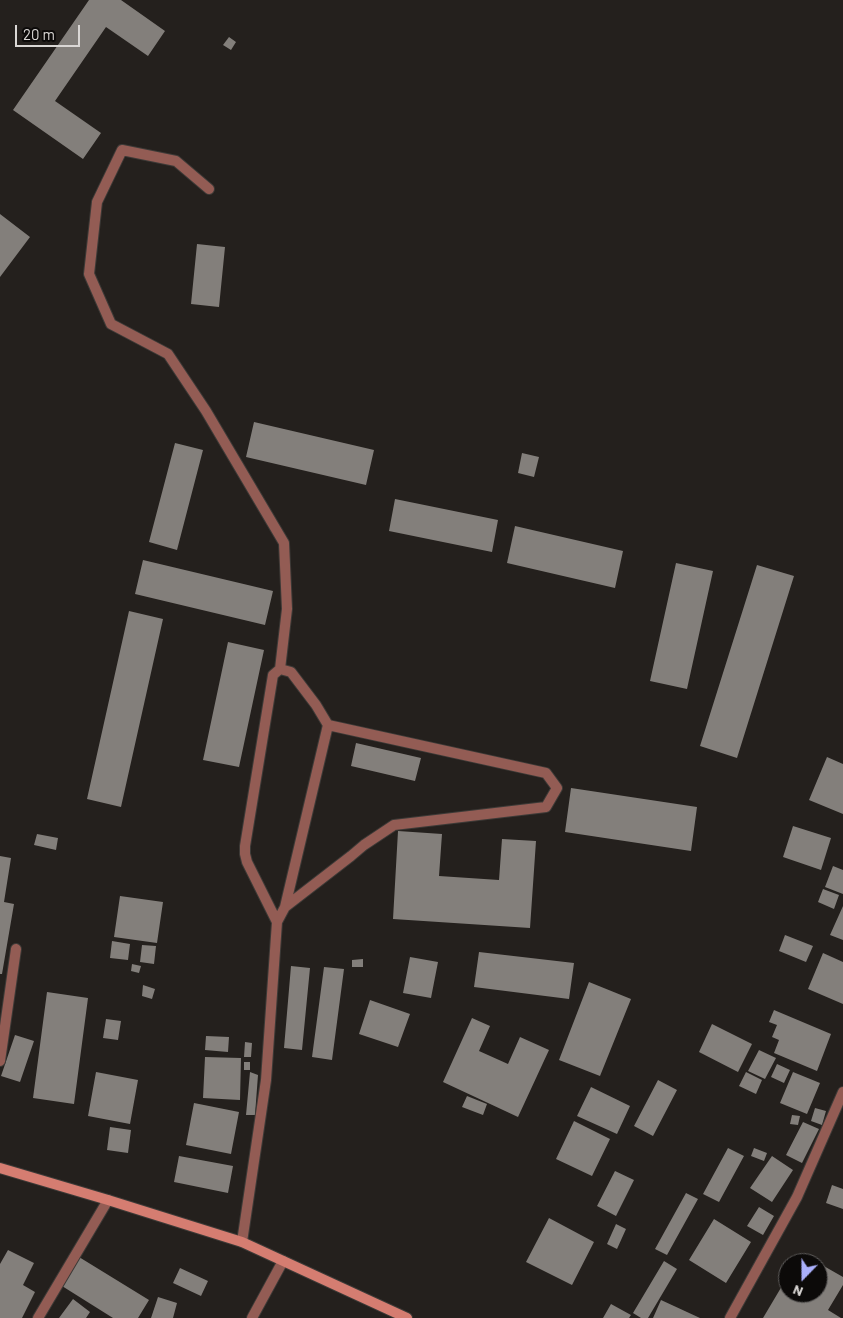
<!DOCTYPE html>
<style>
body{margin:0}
#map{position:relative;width:843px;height:1318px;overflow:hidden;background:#24201d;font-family:Barlow,sans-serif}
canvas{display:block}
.north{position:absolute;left:778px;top:1253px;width:50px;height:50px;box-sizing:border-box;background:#0c0a09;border:1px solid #5e5c5b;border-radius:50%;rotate:202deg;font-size:14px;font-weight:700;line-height:20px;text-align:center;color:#dad7d5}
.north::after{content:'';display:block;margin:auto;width:18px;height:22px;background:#aab0fc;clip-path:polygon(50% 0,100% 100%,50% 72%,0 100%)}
.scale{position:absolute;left:15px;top:25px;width:65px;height:22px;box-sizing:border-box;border:2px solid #dad7d5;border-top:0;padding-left:6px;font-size:15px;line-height:18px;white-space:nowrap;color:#dad7d5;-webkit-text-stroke:4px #0c0a09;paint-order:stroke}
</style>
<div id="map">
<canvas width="843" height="1318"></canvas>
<div class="north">N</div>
<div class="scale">20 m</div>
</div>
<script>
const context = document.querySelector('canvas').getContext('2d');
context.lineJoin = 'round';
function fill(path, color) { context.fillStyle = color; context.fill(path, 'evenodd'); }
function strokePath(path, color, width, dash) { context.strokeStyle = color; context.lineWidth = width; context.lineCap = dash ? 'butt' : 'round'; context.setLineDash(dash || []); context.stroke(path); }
fill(new Path2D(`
 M89 0H121L165 31 148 56 106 27 55 101 101 133 83 159 13 110Z
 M229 37 236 42 231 50 223 45Z
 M0 214 30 237 0 277Z
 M197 244 225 247 219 307 191 304Z
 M254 422 374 450 366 485 246 457Z
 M175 443 203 450 177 550 149 542Z
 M522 453 539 457 534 477 518 473Z
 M395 499 498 520 492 552 389 531Z
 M515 526 623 551 615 588 507 563Z
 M143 560 273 591 265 625 135 594Z
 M676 563 713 571 687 689 650 681Z
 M757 565 794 576 737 758 700 746Z
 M129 611 163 619 121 807 87 799Z
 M228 642 264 650 239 767 203 760Z
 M356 743 421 758 415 781 351 766Z
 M827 757 843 764V814L809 800Z
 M571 788 697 807 691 851 565 832Z
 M793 826 831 838 821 870 783 857Z
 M398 831 442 834 439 876 499 880 502 839 536 841 530 928 393 919Z
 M37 834 58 838 56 850 34 845Z
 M0 856 11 858 4 902 14 904 2 974H0Z
 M833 866 843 870V894L825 887Z
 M823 889 839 895 834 909 818 902Z
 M120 896 163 902 157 943 114 937Z
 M843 906V940L830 935Z
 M785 935 813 946 806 962 779 951Z
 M112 941 130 944 128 960 110 958Z
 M142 945 156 946 154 964 140 962Z
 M479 952 574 963 569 999 474 987Z
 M823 953 843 962V1004L808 989Z
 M410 957 438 962 431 998 403 993Z
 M363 959V967H352V960Z
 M132 964 141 966 139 973 131 971Z
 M291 966 310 968 302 1050 284 1048Z
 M324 967 344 969 332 1060 312 1057Z
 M589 982 631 999 600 1076 559 1060Z
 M143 985 155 989 152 999 142 996Z
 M47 992 88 998 74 1104 33 1098Z
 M370 1000 410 1014 398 1047 359 1034Z
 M774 1010 831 1034 817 1071 774 1053 779 1040 772 1037 777 1025 769 1022Z
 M472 1018 490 1026 479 1051 508 1064 520 1037 549 1050 518 1117 443 1082Z
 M106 1019 121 1021 118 1040 103 1038Z
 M712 1024 752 1044 738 1072 699 1052Z
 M15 1035 34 1041 20 1082 1 1076Z
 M206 1036 229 1037 228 1052 205 1050Z
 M245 1042 252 1043 251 1057H244Z
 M759 1050 776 1058 765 1079 748 1071Z
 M205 1057 241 1058 240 1100 203 1098Z
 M244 1062H250V1070H244Z
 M777 1064 790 1070 784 1083 771 1077Z
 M96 1072 138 1080 130 1124 88 1116Z
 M250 1072 258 1075 255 1115H246Z
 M746 1072 762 1080 756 1094 739 1086Z
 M793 1072 820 1083 807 1114 780 1103Z
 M658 1080 677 1090 653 1136 634 1126Z
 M591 1087 630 1106 617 1134 577 1116Z
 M467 1096 487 1104 483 1115 462 1107Z
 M194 1103 239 1112 231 1154 186 1145Z
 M815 1108 826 1111 822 1125 811 1121Z
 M792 1115 800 1116 798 1125 790 1124Z
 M574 1121 610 1139 592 1176 556 1159Z
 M803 1122 819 1129 802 1163 786 1155Z
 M110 1127 131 1130 128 1153 107 1150Z
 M728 1148 744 1156 719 1202 703 1194Z
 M754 1148 767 1153 764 1161 751 1156Z
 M179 1156 233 1166 228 1193 174 1182Z
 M772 1156 793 1170 772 1202 750 1188Z
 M615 1171 634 1180 616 1216 597 1206Z
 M832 1185 843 1189V1209L826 1203Z
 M686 1193 698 1199 667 1255 655 1249Z
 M759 1207 774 1216 763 1235 747 1226Z
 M549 1218 594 1242 572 1285 526 1262Z
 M714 1219 751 1242 726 1283 689 1260Z
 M616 1224 626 1229 617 1249 607 1244Z
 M8 1250 34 1263 23 1285 35 1292 22 1318H0V1264Z
 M79 1257 149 1300 138 1318H113L62 1286Z
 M664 1261 677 1269 648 1318H641L633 1313Z
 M822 1265 843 1277V1285L828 1310 841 1318H763L782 1286 788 1289V1293H795L803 1298 806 1293H818V1272Z
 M180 1268 208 1281 201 1296 173 1283Z
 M158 1297 177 1303 173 1318H151Z
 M73 1299 90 1312 86 1318H59Z
 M661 1300 700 1318H653Z
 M611 1304 631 1315 629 1318H603Z`), '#837f7b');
const minor = new Path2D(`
 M209 189 176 161 122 150 97 202 89 274 111 324 168 354 206 411 284 543 287 609 280 669
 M277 922 247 862 245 854V846L273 675 280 669 291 672 316 705 328 725 285 907
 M0 1061 16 949
 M242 1242 266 1080 277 922 285 907 351 856 364 845 394 825 546 807 557 788 546 773 328 725
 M38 1318 108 1200
 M252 1318 283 1261`);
const tertiary = new Path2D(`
 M730 1318 797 1197 843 1092`);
const secondary = new Path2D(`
 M0 1168 108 1200 242 1242 407 1318`);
strokePath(minor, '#3d3a37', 12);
strokePath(tertiary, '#3d3a37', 12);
strokePath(secondary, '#3d3a37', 12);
strokePath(minor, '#935c54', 10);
strokePath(tertiary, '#935c54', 10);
strokePath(secondary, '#d57d71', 10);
</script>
